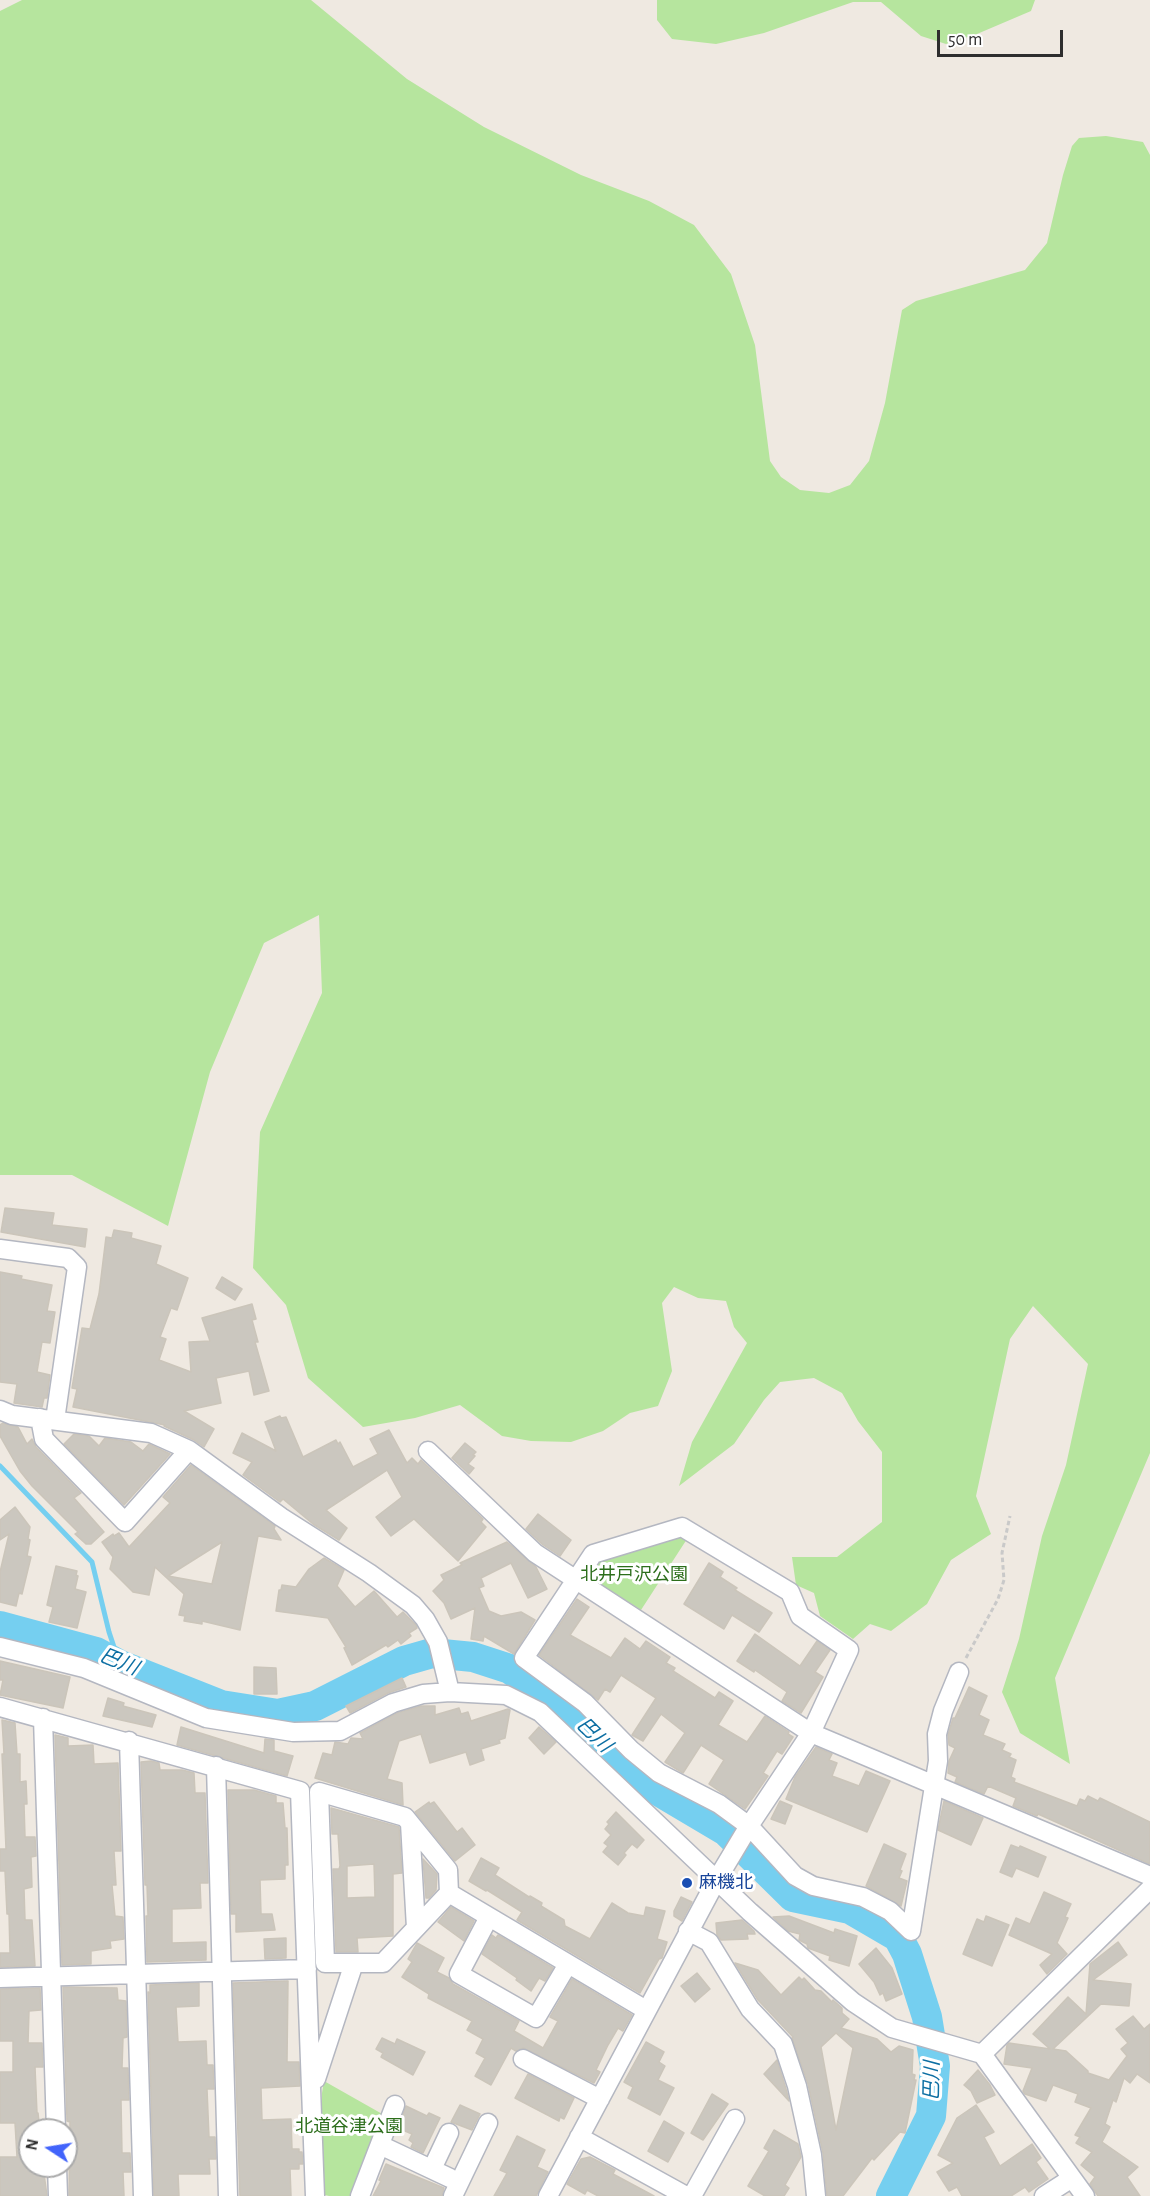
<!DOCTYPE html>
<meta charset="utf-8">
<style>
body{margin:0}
#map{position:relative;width:1150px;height:2196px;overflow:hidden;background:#efe9e1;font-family:"Alegreya Sans",sans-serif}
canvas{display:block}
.north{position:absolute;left:18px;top:2118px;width:60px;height:60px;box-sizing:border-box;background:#fff;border:2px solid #ababab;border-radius:50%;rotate:282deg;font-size:16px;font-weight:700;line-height:24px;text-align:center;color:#2e2e2e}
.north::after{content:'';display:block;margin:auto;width:21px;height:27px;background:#4264fb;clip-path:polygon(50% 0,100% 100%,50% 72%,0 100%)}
.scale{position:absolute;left:937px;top:30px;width:126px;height:27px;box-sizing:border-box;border:3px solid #2e2e2e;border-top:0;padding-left:8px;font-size:18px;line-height:21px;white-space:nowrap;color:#2e2e2e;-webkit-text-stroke:4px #fff;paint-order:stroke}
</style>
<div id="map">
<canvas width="1150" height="2196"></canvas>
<div class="north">N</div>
<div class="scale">50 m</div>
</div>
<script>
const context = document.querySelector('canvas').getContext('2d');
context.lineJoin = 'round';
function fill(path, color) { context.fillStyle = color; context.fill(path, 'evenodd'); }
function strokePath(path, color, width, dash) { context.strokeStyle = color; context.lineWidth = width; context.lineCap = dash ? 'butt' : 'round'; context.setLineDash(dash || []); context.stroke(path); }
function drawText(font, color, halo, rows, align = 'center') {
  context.font = font + ' "Alegreya Sans","Noto Sans JP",sans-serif'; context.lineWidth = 6; context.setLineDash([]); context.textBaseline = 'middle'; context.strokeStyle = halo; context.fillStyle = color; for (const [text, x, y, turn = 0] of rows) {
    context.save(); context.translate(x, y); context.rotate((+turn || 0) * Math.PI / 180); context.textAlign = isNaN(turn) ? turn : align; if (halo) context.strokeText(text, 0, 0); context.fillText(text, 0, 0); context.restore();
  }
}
fill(new Path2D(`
 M22 0H311L407 79 484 127 581 175 649 201 694 225 731 274 755 345 770 461 781 477 800 490 829 493 850 485 869 461 885 403 902 310 916 301 1025 270 1047 243 1063 175 1072 146 1079 138 1106 136 1143 142 1150 155V1453L1055 1678 1070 1764 1020 1733 1002 1692 1019 1639 1042 1536 1066 1465 1088 1364 1033 1306 1010 1339 976 1496 991 1534 951 1560 927 1604 891 1631 870 1624 853 1639 820 1616 814 1593 796 1585 792 1557H837L882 1522V1452L858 1421 842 1393 814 1378 780 1382 764 1400 734 1444 679 1486 692 1442 747 1343 734 1327 726 1301 698 1298 674 1287 662 1303 672 1371 658 1406 630 1413 603 1431 571 1442 531 1441 502 1436 460 1405 415 1418 363 1427 308 1378 286 1305 253 1268 260 1132 322 993 319 915 264 943 210 1072 168 1226 72 1175H0V11Z
 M657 0H1035L1031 11 977 34 946 44 921 36 881 2H853L764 33 716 44 672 39 657 20Z
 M678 1534 687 1539 641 1610 587 1576 597 1561Z
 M324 2081 384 2115 355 2196H329L325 2195 322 2191V2093Z`), '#b6e59e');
strokePath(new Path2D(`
 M0 1466 92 1562 109 1632 120 1665`), '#75cff0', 5);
strokePath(new Path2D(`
 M0 1626 96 1652 120 1665 221 1705 278 1714 315 1706 404 1661 432 1653 473 1657 510 1669 575 1716 640 1780 726 1831 793 1897 850 1909 898 1937 907 1954 927 2017 935 2066 931 2116 891 2196`), '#75cff0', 30);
const building = new Path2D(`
 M5 1208 54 1213 52 1225 87 1229 85 1247 1 1232Z
 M114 1230 132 1233 131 1238 161 1246 156 1264 188 1278 177 1310 171 1308 160 1337 166 1339 159 1360 191 1372 189 1342 210 1341 202 1318 252 1304 256 1319 252 1320 258 1342H255L269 1391 254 1395 249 1371 216 1378 221 1403 184 1411 214 1429 204 1447 194 1440 164 1426 165 1425 73 1407 77 1389 72 1388 82 1328 90 1329 99 1294 106 1237 112 1238Z
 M0 1272 22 1276 21 1279 52 1285 47 1311 55 1312 50 1343 42 1342 37 1372 50 1375 47 1398H44L42 1407 14 1403 17 1384 0 1382Z
 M222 1277 242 1289 235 1300 216 1288Z
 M280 1416 281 1418 286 1417 303 1457 336 1440 338 1444 340 1442 353 1467 378 1454 370 1439 389 1430 407 1463 412 1458 418 1464 421 1460 483 1519 481 1522 486 1527 458 1561 414 1519 391 1536 376 1517 402 1497 387 1470 326 1510 347 1528 339 1540 313 1524 283 1499 280 1502 243 1475 252 1462 233 1453 242 1433 276 1451 265 1422Z
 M3 1423 18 1427 27 1444 32 1439 36 1447 81 1493 74 1498 104 1532 91 1544H86L75 1534 78 1532 32 1486 20 1471 0 1436V1425Z
 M74 1434 89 1436 99 1446 105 1438 131 1442 143 1451 149 1444 170 1454 124 1505 64 1444Z
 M465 1443 476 1452 473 1455 475 1456 468 1464 474 1468 469 1474 452 1458Z
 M191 1465 275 1526 274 1529 281 1540 258 1536 240 1630 202 1621V1624L184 1621 185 1616 179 1615 184 1594 155 1567 149 1595 133 1592 110 1569 113 1557 102 1542 113 1534 114 1536 119 1533 129 1547 170 1503 163 1497ZM222 1542 212 1584 168 1576Z
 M15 1507 30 1527 28 1539 30 1540 27 1556 31 1557 22 1594 19 1593 16 1606 0 1602V1572L9 1534 0 1540V1520Z
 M538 1514 571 1540 560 1556 542 1544 526 1529Z
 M507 1542 536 1567 547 1589 528 1598 511 1563 481 1578 484 1586 479 1588 489 1611 501 1616 521 1612 535 1620 514 1654 484 1636 483 1641 471 1639 475 1608 451 1619 444 1603 433 1591 444 1580 441 1575 462 1565 460 1563Z
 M324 1558 344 1570 337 1586 355 1607 374 1591 397 1617 403 1612 416 1625 417 1628 409 1633 411 1636 401 1644 398 1640 388 1647 386 1645 352 1665 344 1648 346 1647 328 1618 276 1611 279 1590H281L282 1585 296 1587 309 1569Z
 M709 1563 723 1572 720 1577 737 1588 735 1590 772 1613 759 1632 732 1615 724 1629 684 1604Z
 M56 1566 77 1571 76 1575 78 1576 75 1589 86 1592 77 1628 49 1622 53 1607 47 1605Z
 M577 1599 589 1607 570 1635 611 1658 625 1638 640 1649 646 1641 670 1657 666 1663 675 1668 673 1671 715 1698 719 1692 733 1701 718 1725 747 1742 765 1716 789 1732 788 1734 793 1737 782 1754 777 1751 763 1773 768 1776 745 1809 709 1784 724 1760 701 1745 683 1773 665 1762 685 1733 661 1714 643 1741 632 1735 656 1698 621 1675 610 1692 605 1689 598 1700 539 1655Z
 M755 1634 800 1666 817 1641 830 1650 815 1672 823 1677 801 1713 782 1701 787 1692 755 1670 754 1672 737 1661Z
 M0 1661 70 1677 63 1708 0 1695 3 1680H0Z
 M254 1667 276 1668 277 1694H254Z
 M402 1678 406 1687 388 1693 350 1713 346 1706Z
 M969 1687 987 1696 979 1715 989 1720 983 1735 1005 1744 1002 1750 1011 1754 1009 1757 1016 1760 1011 1777 1015 1779 1014 1782 1077 1806 1080 1799 1085 1801 1088 1796 1098 1801 1100 1798 1150 1822V1864L1038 1814 1037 1816 1013 1806 1016 1798 988 1786 984 1794 955 1782 957 1777 948 1773 949 1761 955 1748 949 1745 948 1735 953 1718H955Z
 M108 1698 124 1703 123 1706 156 1715 152 1727 103 1716Z
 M421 1706H435V1715L459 1708 461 1714 468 1712 471 1721 508 1709 510 1710 505 1738 499 1740 500 1743 481 1749 484 1760 470 1765 466 1752 430 1763 421 1734 399 1741 387 1779 402 1783 403 1805 315 1778 323 1753 332 1755 335 1742 348 1744 351 1738 363 1739 360 1733 397 1713Z
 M2 1720 15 1723 17 1754H20V1782L26 1781 27 1804H24L25 1837H35L36 1856 31 1857 32 1887 24 1889 25 1920H32L35 1966 0 1967V1953H10L9 1914H7L5 1871H0V1849H6L2 1754H4Z
 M181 1727 264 1753 265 1739 274 1740V1751L293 1756 287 1776 177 1745Z
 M539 1727 556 1742 544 1754 529 1738Z
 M55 1735 68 1738V1746L93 1745 94 1764 118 1763 121 1851H114L116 1885H112L115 1916 123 1917 124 1939 110 1941 111 1948 91 1951V1964L62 1965Z
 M816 1747 832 1754 829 1760 837 1763 832 1776 859 1786 866 1771 890 1781 867 1832 786 1799 795 1777Z
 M151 1761 159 1763 160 1770H182L194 1773 195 1793H205L208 1883H200L201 1908 172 1909V1943L206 1942V1960L147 1962 146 1916H148L147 1885H145L141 1762Z
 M228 1790H254L276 1796V1803H283L285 1828H287L288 1865H285V1879L260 1880 261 1914H272L275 1930 236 1932V1914H231Z
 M780 1801 792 1806 785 1824 771 1819Z
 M944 1801 983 1818 971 1845 938 1830Z
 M429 1802 430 1804 434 1802 457 1832 462 1828 475 1845 455 1861 415 1812Z
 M331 1808 399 1827 402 1873 393 1874V1936L357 1938 358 1952H336L333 1869H339L340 1866 338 1834H332ZM374 1864 375 1897 347 1898V1866Z
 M616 1812 644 1840 637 1848 632 1844 624 1853 626 1855 618 1865 603 1852 608 1846 604 1843 611 1835 605 1829 609 1824 607 1822Z
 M884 1844 906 1854 900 1870 902 1871 899 1878 907 1881 901 1906 866 1886Z
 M1011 1845 1019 1848 1020 1846 1046 1857 1038 1877 1016 1868 1012 1877 1000 1872Z
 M481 1858 499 1868 495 1875 529 1897 530 1896 542 1903 541 1906 564 1920 565 1926 590 1939 612 1903 628 1913 644 1916 646 1907 665 1911 657 1939 667 1942 662 1958 659 1959 640 1993 517 1920 522 1912 487 1890 486 1891 469 1881Z
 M423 1859 437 1874 436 1890 429 1898H426Z
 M1044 1892 1071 1904 1065 1917 1068 1918 1057 1943 1067 1954 1047 1974 1040 1965 1052 1954 1009 1935 1016 1918 1030 1924Z
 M681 1897 692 1902 682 1921 674 1916V1911Z
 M451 1907 474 1921 464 1941 438 1922Z
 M789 1916 834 1933 835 1929 857 1936 849 1966 829 1960 830 1956 808 1948 807 1944 799 1940 800 1934 788 1931 773 1917Z
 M986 1916 1009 1925 992 1966 963 1954 977 1919 984 1922Z
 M742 1920 754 1931 755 1934H747L748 1939 721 1940 717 1935 716 1923Z
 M492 1935 496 1938 498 1935 553 1968 545 1981 539 1978 531 1991 516 1980 517 1978 482 1954Z
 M286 1938V1958L265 1959 264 1939Z
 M1118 1942 1127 1955 1093 1980 1131 1984 1129 2006 1101 2004 1053 2049 1066 2051 1088 2071V2073L1109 2080 1127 2056 1121 2049 1128 2043 1116 2029 1133 2016 1144 2029 1150 2024V2083L1137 2074 1130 2083 1124 2078 1116 2102 1113 2100 1105 2124 1110 2127 1102 2142 1138 2167 1127 2177 1140 2196H1098L1090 2184 1095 2177 1081 2165 1092 2152 1076 2143 1080 2137 1075 2135 1091 2108 1075 2102 1078 2094 1053 2085 1046 2101 1025 2094 1023 2091 1032 2068 1004 2064 1007 2045 1009 2043 1050 2049 1033 2034 1068 1997 1086 2014 1090 1964Z
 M417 1943 444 1958 437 1972 449 1978 453 1984 519 2021 514 2031 543 2048 558 2021 550 2017 572 1979 632 2015 623 2031 618 2028 608 2045 596 2070 600 2072 594 2083 523 2048 516 2051 511 2048 491 2085 475 2076 485 2058 476 2053 483 2039 467 2030 472 2021 428 1998 429 1994 402 1977 412 1962 408 1959Z
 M876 1948 892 1968 902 1994 886 2001 883 1993 880 1995 874 1982 859 1964Z
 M735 1963 758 1970 781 1995 799 1977 802 1980 804 1978 815 1990 821 1991 832 2002 833 2000 842 2008V2013L849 2019 841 2028 877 2039 891 2052 899 2046 913 2050 912 2074 915 2075 914 2080H916L905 2133 900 2132 874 2160 872 2158 843 2196H827L823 2153 808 2084 792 2038 793 2037 758 2000ZM836 2033 853 2048 836 2130 821 2047Z
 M697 1973 710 1989 695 2002 681 1986Z
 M288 1981 287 2062H299L300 2086 261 2088 262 2120 291 2119 292 2149H299V2152H302L303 2164H299V2169H290L291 2196H240L233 1983Z
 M199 1983V2006L176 2007 178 2042 206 2041 207 2065H213L214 2089H207L209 2137H215L216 2159H209L210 2174H178L179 2196H154L148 1992 150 1993V1985Z
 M63 1987 117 1988 118 2000 126 2001 127 2037 123 2038 122 2068H128L129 2100H121L122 2153H130L131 2172H123L124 2196H69L70 2122 67 2121Z
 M40 1988 41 2010 29 2011 28 2043H42L43 2067H35L37 2113H38L40 2130H30V2166H43L47 2196H0V2157H17L15 2123H0V2072H13V2041H0V1989Z
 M382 2038 395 2044 397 2039 425 2052 413 2075 381 2057 383 2053 376 2049Z
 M646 2042 664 2052 659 2062 665 2066 658 2080 674 2088 660 2115 628 2098 633 2087 624 2082Z
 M777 2060 786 2089 789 2101 764 2074Z
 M978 2070 990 2085 995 2095 977 2103 971 2091 964 2085Z
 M528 2074 574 2098 564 2119 560 2117 559 2121 515 2098Z
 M712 2094 728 2104 703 2140 691 2133Z
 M460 2105 480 2114 472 2130 451 2122Z
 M976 2105 994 2132 984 2137 1000 2166 1032 2144 1041 2158 1036 2162 1048 2179 1029 2192 1025 2187 1011 2196H962L957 2187 949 2191 937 2172 953 2163 938 2155 957 2118Z
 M406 2106 427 2116 429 2113 440 2118 423 2153 411 2147 413 2143 409 2140 412 2134 398 2128Z
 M664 2121 684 2133 668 2162 648 2151Z
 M774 2130 798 2144 801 2157 785 2185 789 2188 784 2196H765L748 2186 769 2151 764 2148Z
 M517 2136 545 2150 537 2167 548 2172 536 2196H494L507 2173 500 2170Z
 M590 2157 615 2170 613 2174 654 2196H598L587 2190 585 2194 567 2184 581 2159Z
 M386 2164 444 2188 442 2196H373L381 2181 379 2180Z`);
fill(building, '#cbc7bf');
strokePath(building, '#cbc5ba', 1.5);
const minor = new Path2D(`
 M0 1249 68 1258 77 1267 55 1420
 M0 1410 12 1415 151 1433 189 1450 281 1517 369 1573 413 1605 425 1619 438 1642 450 1692
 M40 1418 44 1439 125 1522 189 1450
 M428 1451 535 1553 811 1733 1150 1876
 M0 1647 84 1668 206 1718 293 1732 340 1731 393 1703 423 1694 450 1692 506 1695 540 1712 750 1912 853 2002 892 2028 982 2054 1085 2196
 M0 1707 300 1791 315 2196
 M43 1718 56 2130
 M129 1741 143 2196
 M216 1766 228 2196
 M319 1792 405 1817 448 1870 449 1893 383 1963H325Z
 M410 1823 416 1928
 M449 1893 646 2010
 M489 1917 459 1974 536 2018 568 1964
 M688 1931 709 1942 750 2009 783 2044 797 2086 812 2155 816 2196
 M0 1978 307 1969
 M982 2054 1150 1889
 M523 2059 600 2099
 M316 2079 354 1963
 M579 2137 686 2196
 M380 2145 450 2178
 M57 2166 58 2196
 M432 2169 449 2133
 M360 2196 395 2105
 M453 2196 488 2123
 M548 2196 716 1881 749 1826 811 1733 849 1650 800 1616 790 1592 682 1527 593 1554 524 1658 585 1703 631 1750 659 1773 719 1804 749 1826 795 1876 813 1886 863 1897 890 1911 911 1931 938 1761 937 1734 943 1711 959 1672
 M692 2196 735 2119
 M1044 2196 1072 2178`);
strokePath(minor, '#b4b7c1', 21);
strokePath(new Path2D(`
 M966 1658 998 1599 1004 1580 1002 1553 1010 1516`), '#c9c9c9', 3, [4.5, 3]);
strokePath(minor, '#fff', 18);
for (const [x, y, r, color] of [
 [687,1883,6,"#1a4fb4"]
]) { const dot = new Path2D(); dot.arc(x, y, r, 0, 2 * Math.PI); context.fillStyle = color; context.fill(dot); strokePath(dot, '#fff', 2); }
drawText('18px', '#2c6e1b', '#fff', [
 ["北井戸沢公園",634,1575],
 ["北道谷津公園",349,2127]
]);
drawText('18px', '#164399', '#fff', [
 ["麻機北",699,1883]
], 'left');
drawText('italic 20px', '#0d6fa3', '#fff', [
 ["巴川",119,1662,22],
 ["巴川",594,1735,44],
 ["巴川",932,2081,-89]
]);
</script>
